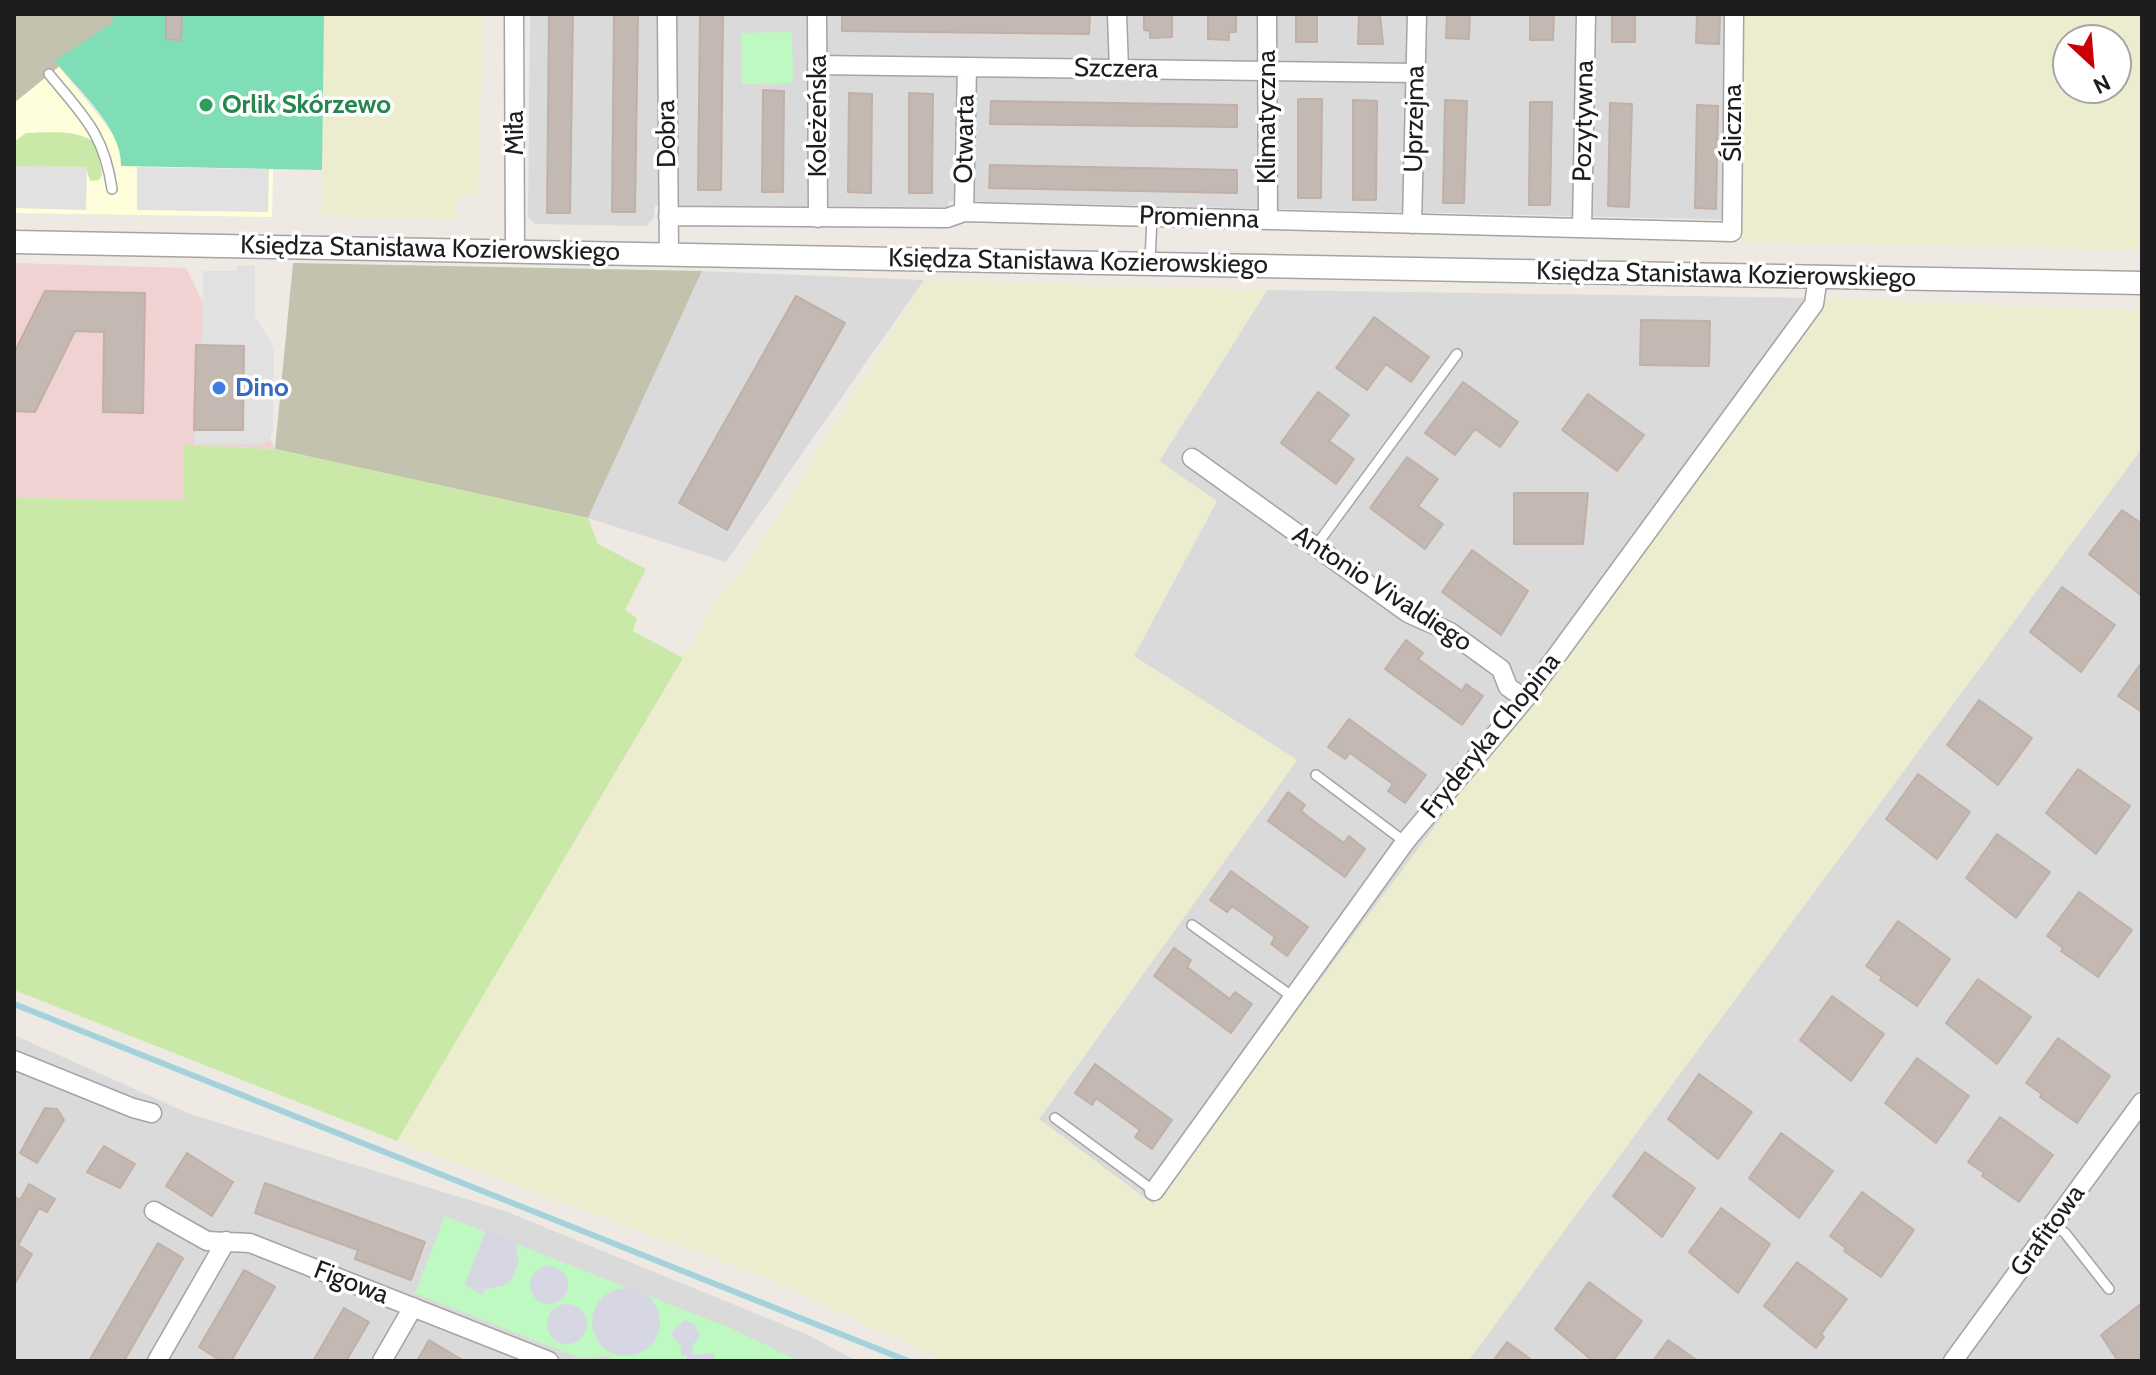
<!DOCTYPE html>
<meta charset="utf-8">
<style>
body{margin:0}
#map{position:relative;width:2156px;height:1375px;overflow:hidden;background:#eeeae3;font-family:Cabin,sans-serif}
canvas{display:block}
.frame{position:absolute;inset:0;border:16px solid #1d1d1d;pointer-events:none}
.north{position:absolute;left:2052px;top:24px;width:80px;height:80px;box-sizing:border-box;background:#fff;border:2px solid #a5a5a5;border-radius:50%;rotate:154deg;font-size:22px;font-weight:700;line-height:32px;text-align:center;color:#1d1d1d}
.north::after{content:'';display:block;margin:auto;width:28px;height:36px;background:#ca0005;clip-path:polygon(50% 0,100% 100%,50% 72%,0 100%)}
</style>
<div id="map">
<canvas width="2156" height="1375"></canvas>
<div class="frame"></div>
<div class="north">N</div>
</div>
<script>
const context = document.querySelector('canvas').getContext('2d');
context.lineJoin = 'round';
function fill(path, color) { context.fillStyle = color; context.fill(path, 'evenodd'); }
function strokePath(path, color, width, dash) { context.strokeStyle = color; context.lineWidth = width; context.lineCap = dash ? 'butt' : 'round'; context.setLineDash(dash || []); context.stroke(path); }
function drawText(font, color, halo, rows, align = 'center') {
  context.font = font + ' Cabin,sans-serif'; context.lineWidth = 7; context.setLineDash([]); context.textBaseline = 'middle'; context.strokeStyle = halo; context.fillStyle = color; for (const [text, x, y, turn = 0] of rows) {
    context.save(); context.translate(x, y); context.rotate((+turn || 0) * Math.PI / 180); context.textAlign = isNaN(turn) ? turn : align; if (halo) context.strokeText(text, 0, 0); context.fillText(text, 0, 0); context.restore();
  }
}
fill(new Path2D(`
 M530 14H1737L1735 220 949 201 948 207 655 206 654 218 646 226 535 224 528 217Z
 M702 271 924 280 726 562 588 518Z
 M1267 290 1824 298V305L1153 1205 1039 1119 1297 760 1133 656 1217 501 1159 462Z
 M2142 448V1361H1468Z
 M14 1035 190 1114 505 1211 806 1334 857 1361H14Z`), '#dbdada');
fill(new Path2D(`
 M14 263 186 268 275 449 185 445 184 500 14 498Z`), '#efd2d1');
fill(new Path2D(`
 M14 14H113L55 62 114 135 122 150 273 169 272 217 14 213Z`), '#fffedb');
fill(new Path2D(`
 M14 14H113V23L14 103Z
 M293 263 702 271 588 518 275 449Z`), '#c3c2ae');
fill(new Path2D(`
 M324 14H483L478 195H458L457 219 321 216Z
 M1737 14H2142V250L1743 242 1735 220ZM2068 40H2116V88H2068Z
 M924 280 1267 290 1159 461 1217 501 1134 656 1297 760 1039 1119 1153 1204 1829 298 2142 311V448L1468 1361H944L767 1278 397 1141 725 587 740 577Z`), '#ecedce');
fill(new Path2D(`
 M26 133C50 133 76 128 97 144L102 175 99 180 90 181 86 167 14 166V142Z
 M184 445 275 449 588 518 598 544 646 569 625 610 637 618 633 631 683 658 397 1141 14 990V498L184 500Z`), '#cae9a8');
fill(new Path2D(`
 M792 32 793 83 742 84 741 33Z
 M445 1216 730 1328 799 1361H616L608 1356 580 1358 415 1293Z`), '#bff9c2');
fill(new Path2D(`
 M113 14H324L322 170 121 166C122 127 78 91 55 61L112 23Z`), '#80deb7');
fill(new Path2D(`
 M14 166 87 167 86 210 14 208Z
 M137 167 269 169 268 212 137 210Z
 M255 265V316L274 348 273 431 268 441 258 445 194 444 195 430H243L244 346 202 345 203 271H236L238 266Z`), '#e1e1e1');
fill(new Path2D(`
 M486 1230 515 1241 519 1260 512 1279 503 1286 485 1289 483 1295 465 1285Z
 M530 1285a19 19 0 1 1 38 0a19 19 0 1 1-38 0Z
 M592 1322a34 34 0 1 1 68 0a34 34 0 1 1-68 0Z
 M547 1324a20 20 0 1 1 40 0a20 20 0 1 1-40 0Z
 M685 1320 695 1324 700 1335 692 1347 693 1355 714 1353V1361H687L686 1355H681V1347L672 1335 674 1329Z`), '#d7d7e4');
strokePath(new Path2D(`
 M14 1004 908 1361`), '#a3d1dc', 6);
const building = new Path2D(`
 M166 14H182L181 40 166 39Z
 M549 14H573L570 213H547Z
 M614 14H638L635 212H612Z
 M700 14H723L721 190H698Z
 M842 14H1090L1089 34 842 31Z
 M1144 14H1172V37L1150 38V31L1144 30Z
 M1208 14H1236V32H1229V40L1208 39Z
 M1296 14H1317V42H1296Z
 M1359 14H1380L1383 44H1358Z
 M1447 14H1470L1469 39 1446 38Z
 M1530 14H1554L1553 40H1530Z
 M1612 14H1635V42H1612Z
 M1697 14H1720L1719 44 1696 43Z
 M763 90 784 91 783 192H762Z
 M849 93 872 94 871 193 848 192Z
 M909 93 933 94 932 193H909Z
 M1298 99H1322L1321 198H1298Z
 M1353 100 1377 101 1376 200H1353Z
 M1445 100 1467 101 1464 203H1443Z
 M991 101 1237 105V127L990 124Z
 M1530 102H1552L1550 205H1529Z
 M1610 103 1632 104 1629 207 1608 206Z
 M1697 105 1718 106 1716 209 1695 208Z
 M990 165 1237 170V193L989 188Z
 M45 291 145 293 143 413 103 412 104 332 75 331 35 412 14 411V353Z
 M796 296 845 323 727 530 679 503Z
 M1374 317 1429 357 1411 382 1386 364 1367 390 1336 368Z
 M1641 320 1710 321 1709 366 1640 365Z
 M196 345 244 346 243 430H194Z
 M1463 382 1518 422 1500 447 1475 429 1455 455 1425 433Z
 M1318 392 1349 415 1329 441 1354 459 1336 484 1281 443Z
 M1588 394 1644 435 1617 471 1562 430Z
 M1407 457 1438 479 1418 506 1443 524 1425 549 1370 508Z
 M1514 493H1588L1583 544H1514Z
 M2122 510 2142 524V596L2089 554Z
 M1472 550 1528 591 1501 635 1442 592Z
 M2062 587 2115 625 2081 672 2030 632Z
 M1406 640 1423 653 1418 659 1447 680 1462 691 1466 684 1483 696 1462 725 1385 669Z
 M2142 662V712L2118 696Z
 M1979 700 2032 738 1998 785 1947 745Z
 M1349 719 1426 775 1405 803 1388 791 1393 784 1350 753 1345 759 1328 747Z
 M2078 769 2130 806 2096 854 2046 813Z
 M1918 774 1970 812 1937 859 1886 819Z
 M1288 792 1305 805 1301 811 1315 822 1344 843 1349 836 1365 849 1345 877 1268 821Z
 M1997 834 2050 872 2016 918 1966 878Z
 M1231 871 1308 927 1287 956 1271 944 1275 937 1246 916 1232 906 1227 912 1210 900Z
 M2079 892 2132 930 2098 977 2061 951 2063 948 2047 936Z
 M1898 921 1950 959 1917 1006 1880 980 1882 977 1866 966Z
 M1174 948 1191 960 1187 967 1215 988 1230 999 1235 992 1252 1004 1231 1033 1154 976Z
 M1978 979 2031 1017 1997 1064 1946 1023Z
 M1832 996 1884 1034 1851 1081 1800 1040Z
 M2058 1038 2110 1076 2077 1123 2040 1097 2042 1094 2026 1083Z
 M1917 1058 1969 1096 1936 1143 1885 1103Z
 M1095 1064 1172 1120 1152 1149 1135 1137 1140 1130 1111 1109 1096 1098 1092 1105 1075 1093Z
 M1699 1074 1752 1112 1718 1159 1668 1119Z
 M45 1108 57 1109 64 1120 37 1163 20 1153Z
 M2000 1117 2053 1155 2019 1202 1982 1176 1984 1173 1968 1162Z
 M1781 1133 1833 1171 1799 1218 1749 1178Z
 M104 1146 135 1164 120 1188 87 1172Z
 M1645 1152 1695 1188 1662 1237 1613 1196Z
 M187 1153 233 1182 212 1216 166 1186Z
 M265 1183 425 1242 411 1280 355 1259 358 1250 255 1213Z
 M29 1184 55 1199 47 1212 39 1208 18 1245 32 1254 14 1285V1196L20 1200Z
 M1862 1192 1914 1230 1881 1277 1844 1251 1846 1248 1830 1236Z
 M1721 1208 1770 1244 1738 1293 1689 1252Z
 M158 1243 183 1258 124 1361H89Z
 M1797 1262 1847 1299 1821 1334 1824 1337 1816 1348 1764 1306Z
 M244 1270 275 1287 231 1361H221L199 1347Z
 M1589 1282 1642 1321 1613 1361H1593L1555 1329Z
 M2142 1303V1361H2118L2101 1335Z
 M344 1308 369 1322 346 1361H313Z
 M429 1340 464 1361H417Z
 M1668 1340 1698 1361H1653Z
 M1507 1342 1533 1361H1493Z`);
fill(building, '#c3b9b2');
strokePath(building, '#c0b0a5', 2);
const service = new Path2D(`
 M49 74C83 116 104 133 112 189
 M1150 262 1152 217
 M1315 547 1457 354
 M1316 775 1405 842
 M1192 925 1293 997
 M1055 1118 1154 1191
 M2053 1224 2065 1233 2109 1289`);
const minor = new Path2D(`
 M514 14 515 251
 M667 14 669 254
 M817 14 818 218
 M1117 14 1119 69
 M1267 14 1268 220
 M817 65 1415 73
 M964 212 967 67
 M668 216 947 218 964 212 1732 232 1734 14
 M1412 224 1417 14
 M1582 228 1586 14
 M1192 458 1408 613 1450 632 1501 669 1508 687 1525 699
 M14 1060 133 1108 152 1113
 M1154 1191 1405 842 1525 699 1814 304 1818 277
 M154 1211 207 1241 250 1243 549 1361
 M157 1361 226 1241
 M382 1361 413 1307
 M1953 1361 2142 1102`);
const tertiary = new Path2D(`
 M14 242 2142 283`);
strokePath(service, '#a4a4a4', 12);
strokePath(minor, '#a4a4a4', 21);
strokePath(tertiary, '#a4a4a4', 25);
strokePath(service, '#fff', 9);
strokePath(minor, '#fff', 18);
strokePath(tertiary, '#fff', 22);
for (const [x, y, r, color] of [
 [206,105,8,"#2e9e5b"],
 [219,388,8,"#3f7fe0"]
]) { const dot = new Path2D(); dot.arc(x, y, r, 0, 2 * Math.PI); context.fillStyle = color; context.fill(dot); strokePath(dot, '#fff', 3); }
drawText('26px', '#1d1d1d', '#fff', [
 ["Szczera",1116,69,1],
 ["Koleżeńska",818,116,-90],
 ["Klimatyczna",1267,117,-90],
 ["Uprzejma",1415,119,-89],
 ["Pozytywna",1584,121,-89],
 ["Śliczna",1733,123,-90],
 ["Miła",515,133,-90],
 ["Dobra",667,134,-91],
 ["Otwarta",965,139,-89],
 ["Promienna",1199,218,2],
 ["Księdza Stanisława Kozierowskiego",430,249,1],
 ["Księdza Stanisława Kozierowskiego",1078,262,1],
 ["Księdza Stanisława Kozierowskiego",1726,275,1],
 ["Antonio Vivaldiego",1382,589,33],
 ["Fryderyka Chopina",1491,736,-51],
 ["Grafitowa",2048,1231,-54],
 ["Figowa",351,1283,21]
]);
drawText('bold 26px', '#27864d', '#fff', [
 ["Orlik Skórzewo",222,105]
], 'left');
drawText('bold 26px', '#366cbe', '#fff', [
 ["Dino",235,388]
], 'left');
</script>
